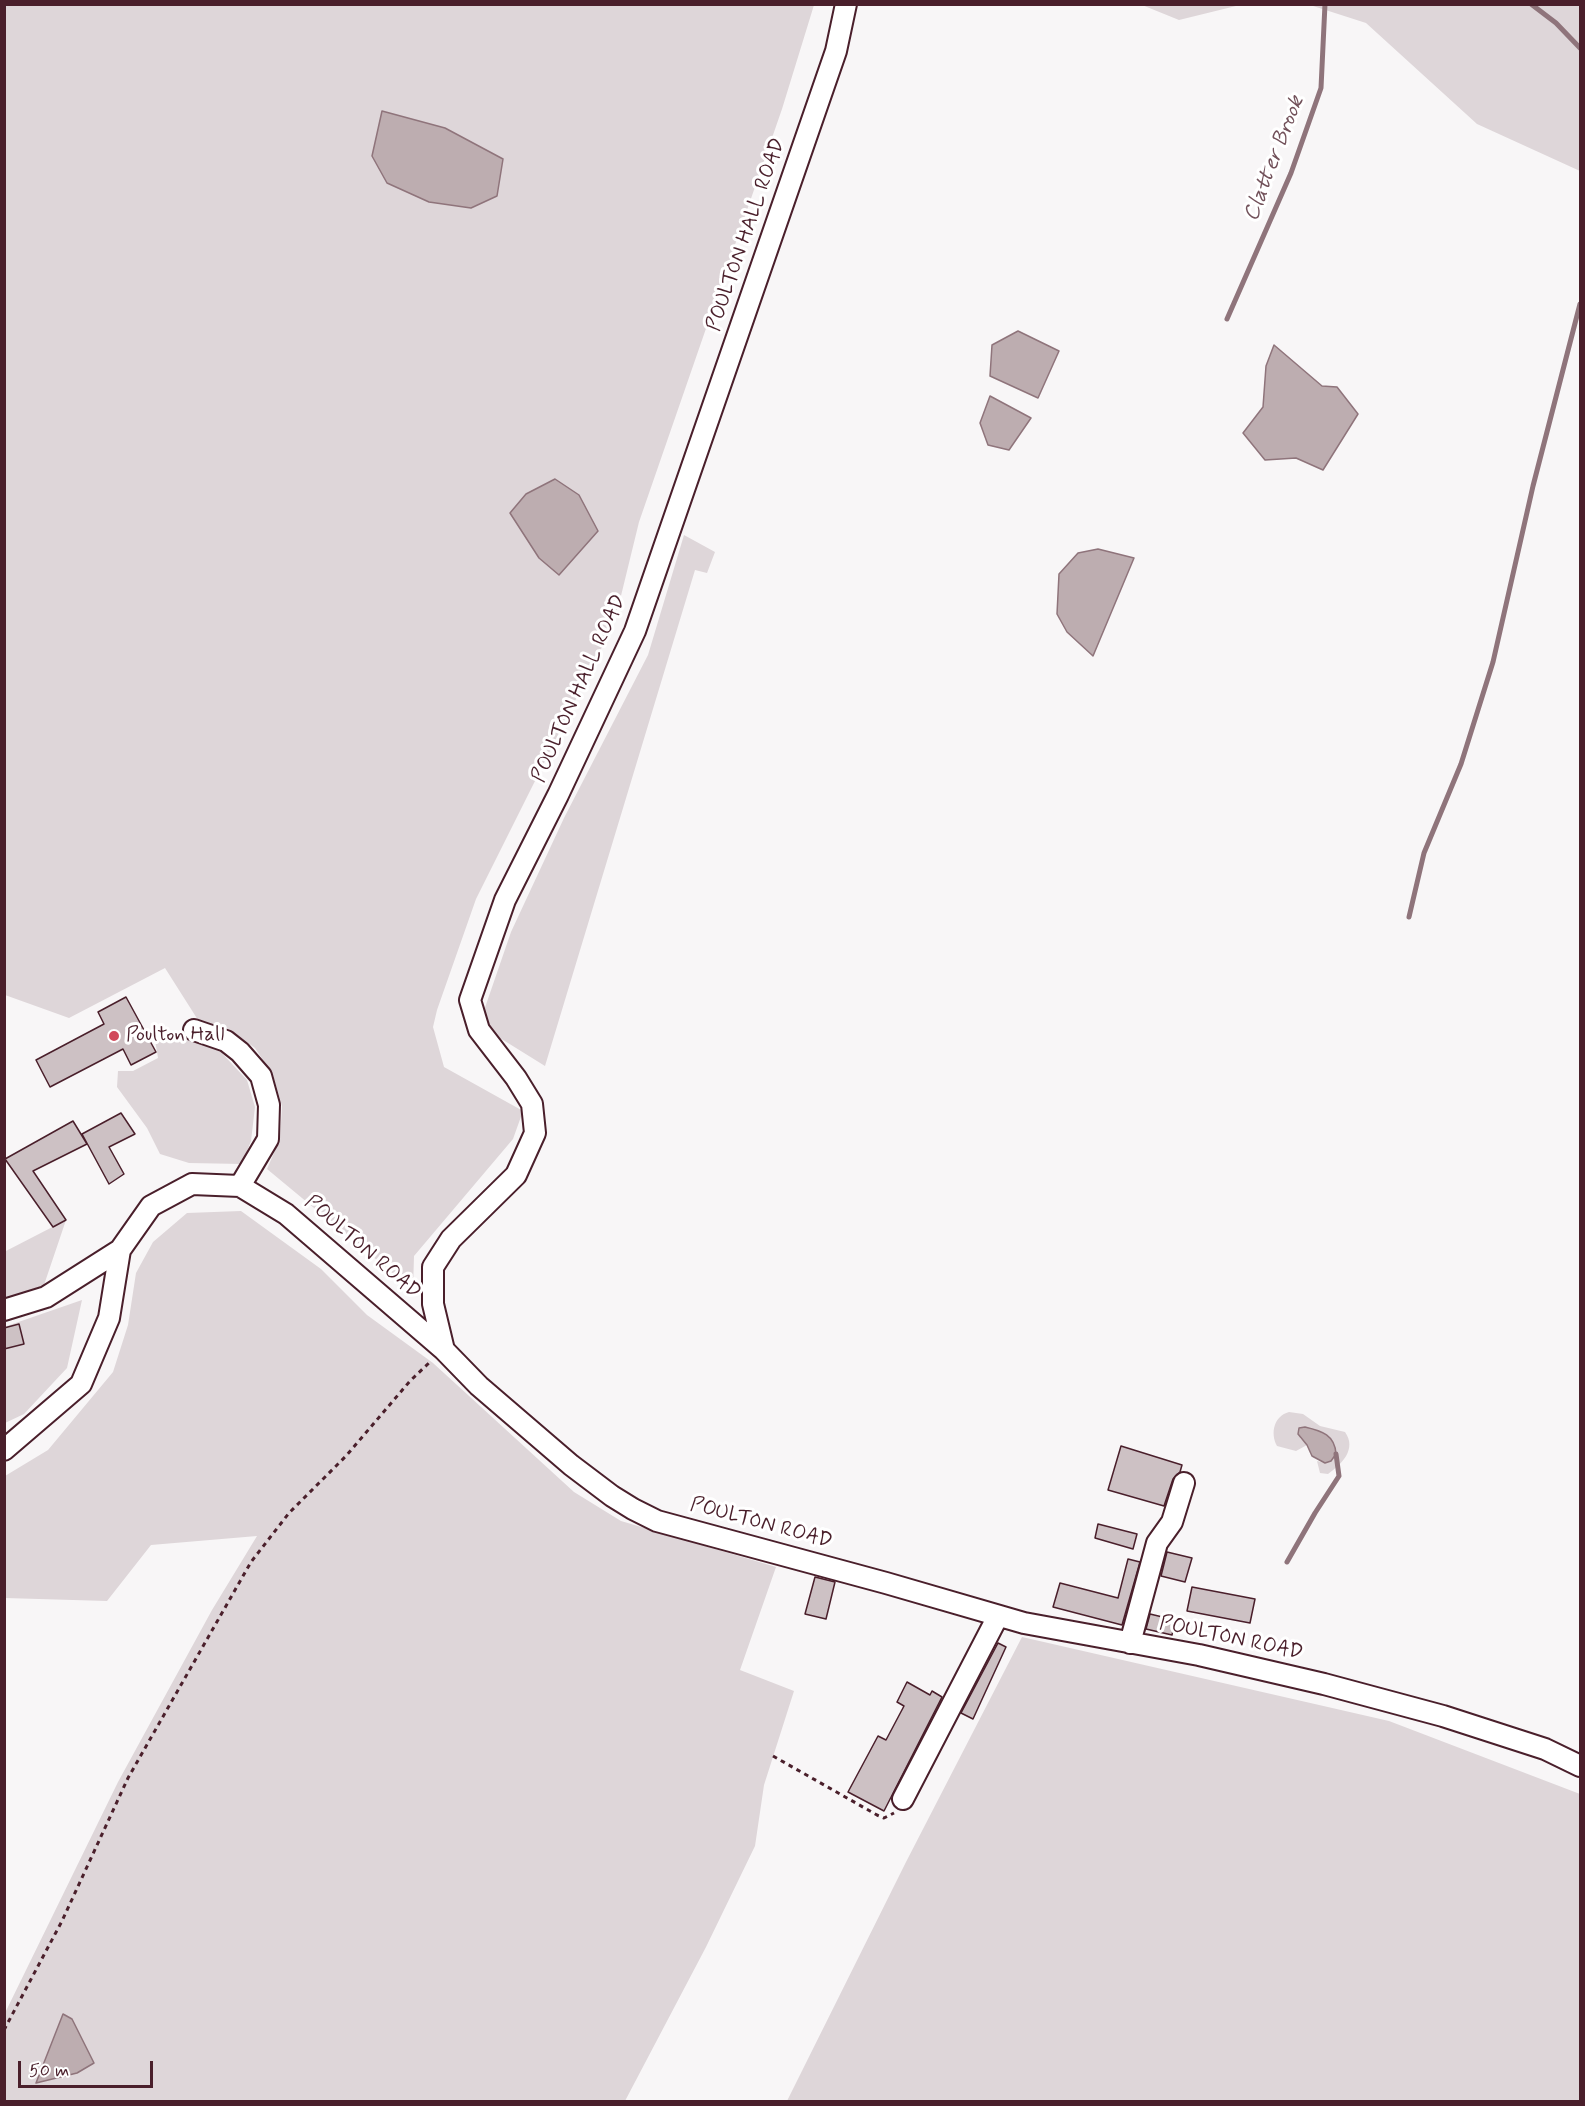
<!DOCTYPE html>
<style>
body{margin:0}
#map{position:relative;width:1585px;height:2106px;overflow:hidden;background:#f8f6f7;font-family:Mynerve,sans-serif}
canvas{display:block}
.frame{position:absolute;inset:0;border:6px solid #4a1f2b;pointer-events:none}
.scale{position:absolute;left:18px;top:2061px;width:135px;height:27px;box-sizing:border-box;border:3px solid #4a1f2b;border-top:0;padding-left:8px;font-size:18px;line-height:21px;white-space:nowrap;color:#4a1f2b;-webkit-text-stroke:4px #fff;paint-order:stroke}
</style>
<div id="map">
<canvas width="1585" height="2106"></canvas>
<div class="frame"></div>
<div class="scale">50 m</div>
</div>
<script>
const context = document.querySelector('canvas').getContext('2d');
context.lineJoin = 'round';
function fill(path, color) { context.fillStyle = color; context.fill(path, 'evenodd'); }
function strokePath(path, color, width, dash) { context.strokeStyle = color; context.lineWidth = width; context.lineCap = dash ? 'butt' : 'round'; context.setLineDash(dash || []); context.stroke(path); }
function drawText(font, color, halo, rows, align = 'center') {
  context.font = font + ' Mynerve,sans-serif'; context.lineWidth = 6; context.setLineDash([]); context.textBaseline = 'middle'; context.strokeStyle = halo; context.fillStyle = color; for (const [text, x, y, turn = 0] of rows) {
    context.save(); context.translate(x, y); context.rotate((+turn || 0) * Math.PI / 180); context.textAlign = isNaN(turn) ? turn : align; if (halo) context.strokeText(text, 0, 0); context.fillText(text, 0, 0); context.restore();
  }
}
fill(new Path2D(`
 M5 5H814L782 109 639 522 619 604 606 639 476 899 437 1010 433 1027 444 1067 523 1111 513 1139 414 1256 413 1290 267 1169 280 1139 282 1106 273 1075 255 1048 229 1029 198 1020 165 968 69 1018 5 995Z
 M1142 5H1240L1179 20Z
 M1310 5H1580V171L1477 124 1366 23Z
 M684 535 715 552 707 573 695 570 545 1066 479 1025 511 932 564 818 648 655Z
 M184 1036 218 1049 247 1080 255 1107 251 1141 242 1164 189 1163 160 1154 147 1128 117 1087 118 1071H133L158 1058 155 1040Z
 M241 1211 321 1269 367 1315 433 1363 574 1492 621 1521 776 1567 740 1670 794 1691 764 1785 755 1846 706 1947 625 2101H5V2013L118 1782 212 1610 257 1536 151 1545 107 1601 5 1598V1476L48 1450 113 1372 128 1325 136 1273 153 1242 187 1213Z
 M66 1220 44 1285 5 1299 4 1252Z
 M82 1300 67 1368 24 1414 5 1423 4 1327Z
 M1289 1412 1303 1414 1320 1426 1345 1432C1357 1449 1342 1464 1328 1474L1320 1473 1317 1461 1325 1463 1336 1454 1333 1441 1300 1438 1307 1445 1296 1451 1277 1446C1270 1433 1274 1416 1289 1412Z
 M1022 1637 1389 1721 1580 1794V2101H787L906 1862Z`), '#ded6d9');
const water = new Path2D(`
 M382 111 445 128 503 159 497 196 471 208 429 202 387 183 372 156Z
 M1018 331 1059 351 1038 398 990 376 992 345Z
 M1274 345 1322 386 1337 387 1358 414 1323 470 1296 458 1265 460 1243 433 1263 407 1266 366Z
 M990 396 1031 418 1009 450 988 445 980 423Z
 M555 479 579 495 598 531 559 575 539 558 510 513 526 494Z
 M1098 549 1134 558 1093 656 1067 632 1057 614 1059 574 1078 553Z
 M1305 1427C1322 1431 1335 1435 1336 1454L1331 1461 1325 1463 1312 1456 1307 1445 1298 1434 1299 1428Z
 M63 2014 72 2019 94 2063 77 2073 36 2083Z`);
fill(water, '#bdadb0');
strokePath(water, '#8f747b', 1.5);
strokePath(new Path2D(`
 M1531 4 1556 23 1580 48
 M1227 319 1291 173 1321 88 1325 4
 M1409 917 1424 853 1461 764 1493 662 1533 486 1580 304
 M1287 1562 1315 1513 1339 1476 1336 1454`), '#8f747b', 5);
const building = new Path2D(`
 M126 997 156 1052 131 1065 123 1049 50 1087 36 1060 104 1024 98 1012Z
 M121 1113 135 1134 109 1147 124 1174 109 1184 82 1134Z
 M73 1121 87 1144 33 1171 66 1220 53 1227 5 1159Z
 M19 1324 24 1344 4 1349V1328Z
 M1121 1446 1182 1465 1180 1472 1173 1479 1164 1506 1108 1490Z
 M1098 1524 1137 1534 1133 1549 1095 1538Z
 M1167 1552 1192 1558 1185 1582 1161 1576Z
 M1128 1559 1140 1562 1122 1625 1053 1607 1060 1583 1118 1598Z
 M815 1577 835 1582 826 1619 805 1614Z
 M1192 1587 1255 1599 1250 1623 1187 1611Z
 M1150 1614 1175 1620 1172 1635 1146 1629Z
 M998 1643 1006 1647 973 1719 961 1713Z
 M907 1682 930 1695 932 1691 942 1697 884 1811 848 1792 878 1736 886 1740 904 1706 897 1702Z`);
fill(building, '#cdc1c4');
strokePath(building, '#4a1f2b', 1.5);
const minor = new Path2D(`
 M194 1030 226 1041 240 1052 261 1076 269 1105 268 1139 240 1186
 M4 1310 46 1297 120 1250
 M444 1350 433 1304V1267L451 1239 516 1175 535 1133 532 1104 516 1078 479 1030 470 1000 505 900 558 795 635 631 836 51 846 4
 M4 1450 81 1384 109 1318 120 1250 151 1206 192 1184 240 1186 286 1214 444 1350 479 1386 571 1465 612 1496 633 1509 657 1521 886 1583 1024 1623 1199 1655 1324 1684 1443 1716 1545 1749 1580 1766
 M1130 1643 1157 1543 1172 1522 1184 1483
 M903 1799 998 1616`);
strokePath(minor, '#4a1f2b', 24);
strokePath(new Path2D(`
 M773 1756 877 1815 884 1818 894 1813
 M4 2030 62 1921 128 1778 251 1562 289 1513 346 1456 410 1381 431 1361`), '#4a1f2b', 3, [4.5, 4.5]);
strokePath(minor, '#fff', 20);
for (const [x, y, r, color] of [
 [114,1036,6,"#d1495b"]
]) { const dot = new Path2D(); dot.arc(x, y, r, 0, 2 * Math.PI); context.fillStyle = color; context.fill(dot); strokePath(dot, '#fff', 2); }
drawText('21px', '#4a1f2b', '#fff', [
 ["POULTON HALL ROAD",747,235,-71],
 ["POULTON HALL ROAD",580,689,-66],
 ["POULTON ROAD",362,1248,41],
 ["POULTON ROAD",761,1524,15],
 ["POULTON ROAD",1231,1639,12]
]);
drawText('21px', '#4a1f2b', '#fff', [
 ["Poulton Hall",126,1036]
], 'left');
drawText('italic 22px', '#72515a', '#fff', [
 ["Clatter Brook",1275,159,-69]
]);
</script>
